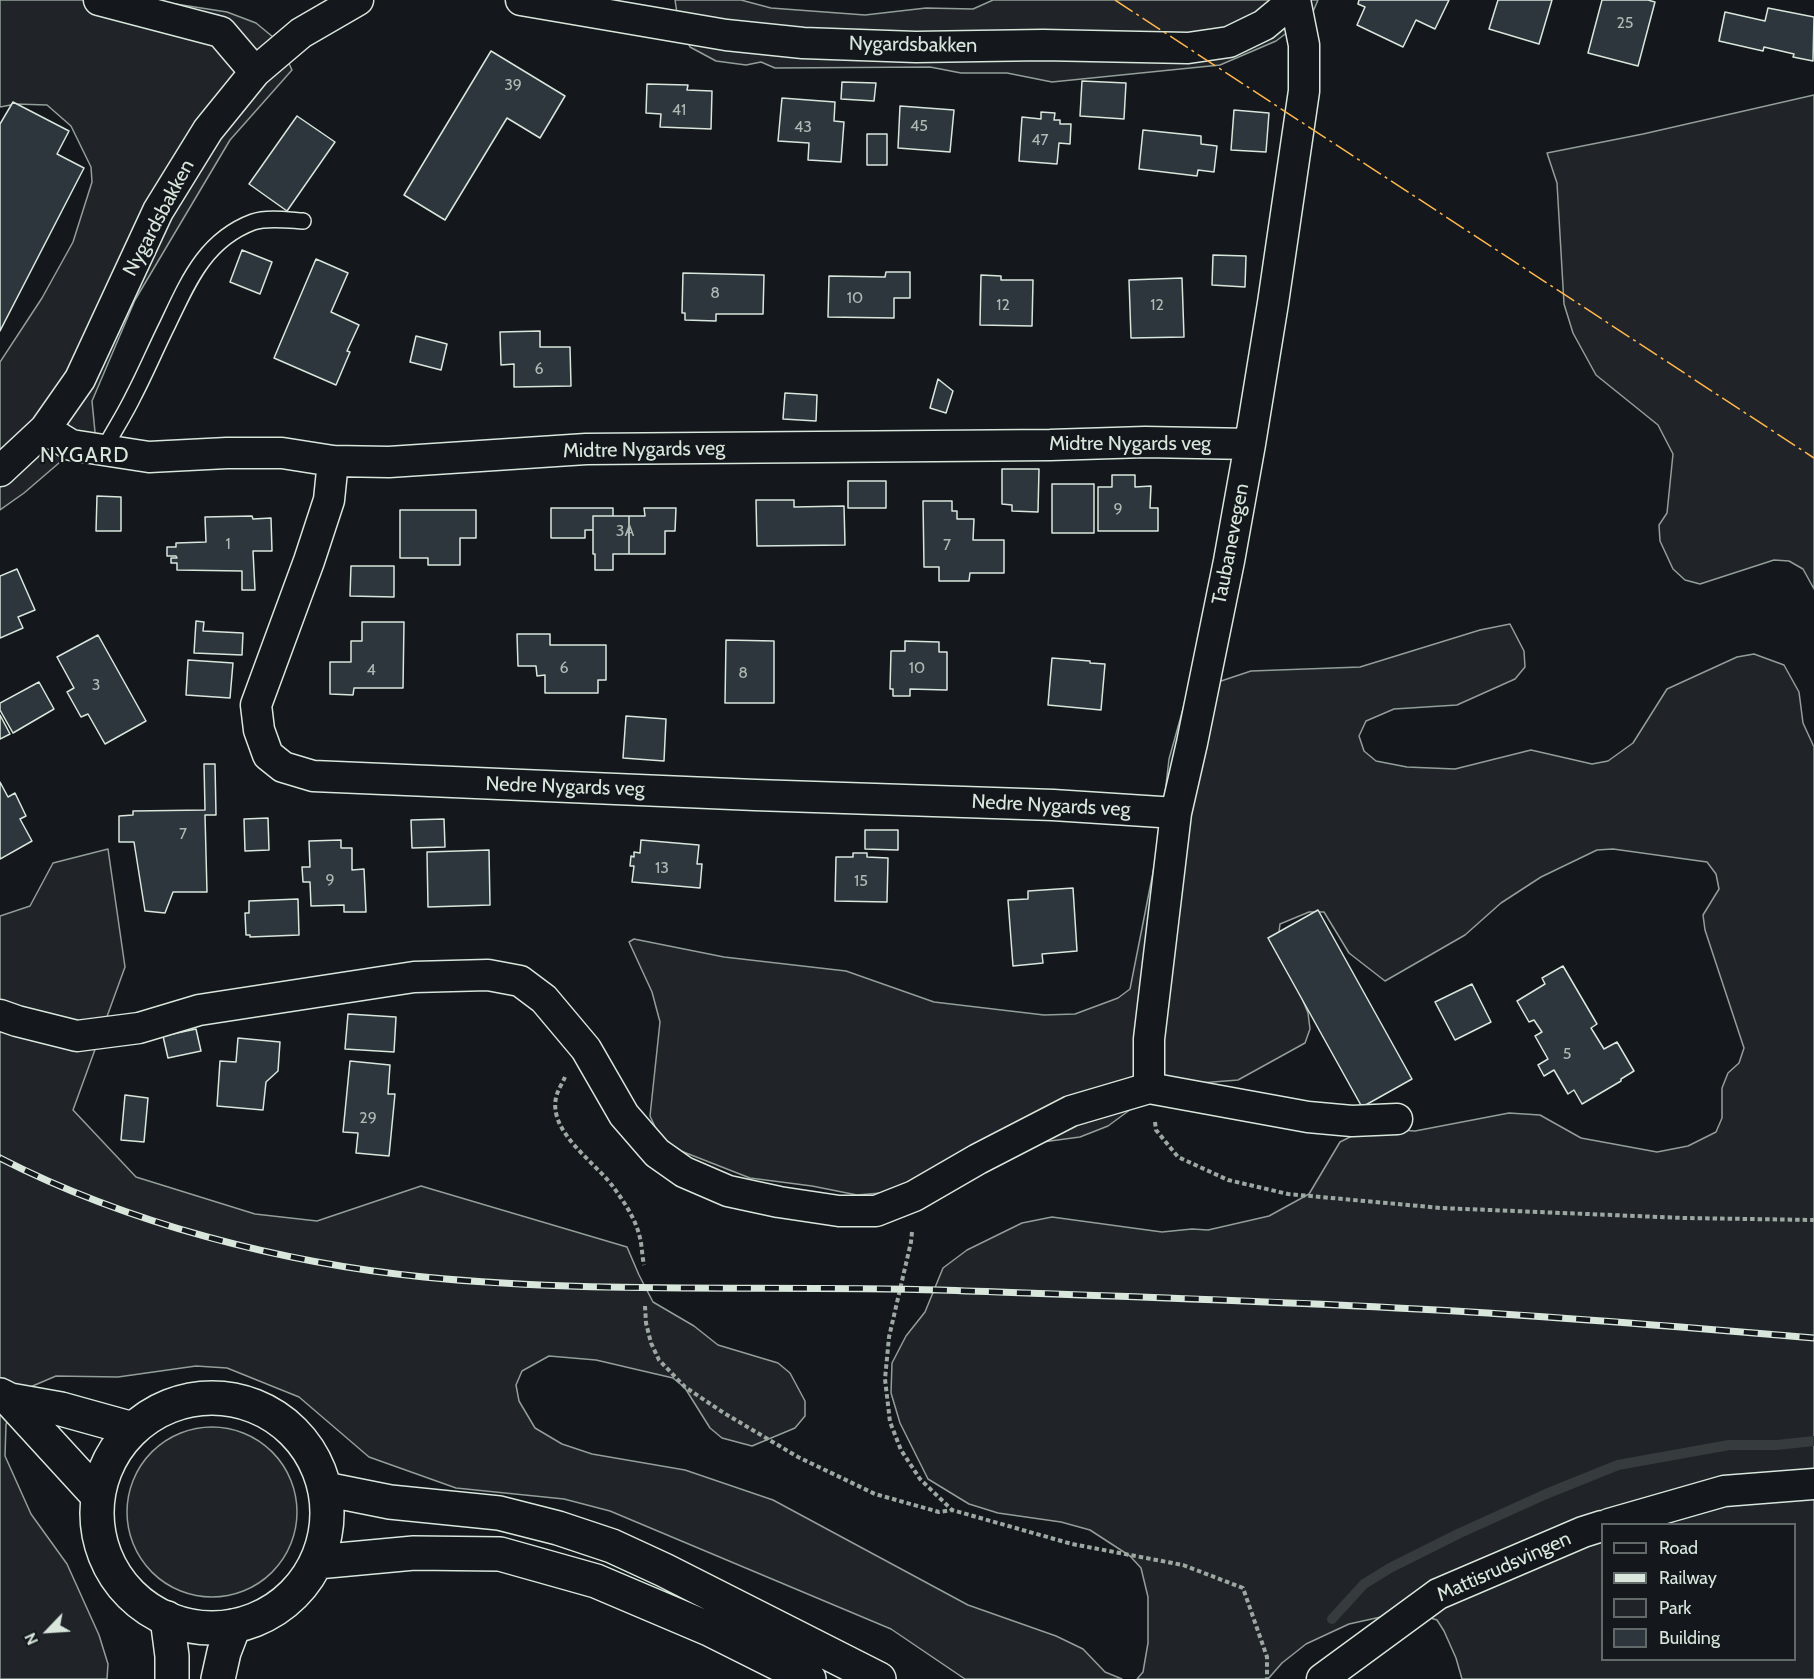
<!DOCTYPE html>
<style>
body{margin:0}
#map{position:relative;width:1814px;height:1679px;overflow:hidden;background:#14181c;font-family:Cabin,sans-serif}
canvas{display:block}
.legend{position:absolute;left:1601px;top:1523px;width:195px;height:138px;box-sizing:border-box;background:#14181c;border:2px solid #626a69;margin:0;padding:8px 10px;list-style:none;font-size:18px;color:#d8e6dc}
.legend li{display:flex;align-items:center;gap:12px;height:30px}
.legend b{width:30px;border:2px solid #626a69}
.north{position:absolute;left:18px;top:1601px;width:60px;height:60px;-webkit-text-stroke:4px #14181c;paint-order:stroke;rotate:245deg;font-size:16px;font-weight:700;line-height:24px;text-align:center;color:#d8e6dc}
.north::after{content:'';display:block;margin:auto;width:21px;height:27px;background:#d8e6dc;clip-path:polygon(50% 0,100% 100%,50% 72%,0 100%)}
</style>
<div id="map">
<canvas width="1814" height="1679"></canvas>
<ul class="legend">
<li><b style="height:8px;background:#14181c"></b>Road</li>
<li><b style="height:8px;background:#d8e6dc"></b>Railway</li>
<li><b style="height:16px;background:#202428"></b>Park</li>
<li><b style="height:16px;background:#2c363c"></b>Building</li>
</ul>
<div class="north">N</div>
</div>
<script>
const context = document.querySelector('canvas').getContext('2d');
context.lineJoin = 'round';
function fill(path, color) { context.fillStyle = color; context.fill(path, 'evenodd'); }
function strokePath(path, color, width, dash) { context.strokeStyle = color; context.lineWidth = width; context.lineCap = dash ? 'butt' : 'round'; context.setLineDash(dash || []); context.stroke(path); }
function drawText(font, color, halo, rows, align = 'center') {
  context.font = font + ' Cabin,sans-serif'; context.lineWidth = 4.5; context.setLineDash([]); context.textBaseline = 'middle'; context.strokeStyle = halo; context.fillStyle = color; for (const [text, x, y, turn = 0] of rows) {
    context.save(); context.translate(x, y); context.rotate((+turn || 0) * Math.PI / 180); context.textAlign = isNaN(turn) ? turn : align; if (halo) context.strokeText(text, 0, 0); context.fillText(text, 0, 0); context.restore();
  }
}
const green = new Path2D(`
 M0 0H150L227 12 256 23 279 42 292 70 230 140 135 300 92 401 95 432 24 493 0 510V362L42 298 73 242 92 182 91 167 71 126 47 105 16 104 0 107Z
 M675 0H741L771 8 865 15 926 8 973 9 993 0H1318L1312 14 1276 41 1220 65 1052 82 1007 73H961L930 67 775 68 761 62 746 65 716 61 690 47 678 19Z
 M1814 95V589L1803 569 1789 561 1774 560 1700 584 1685 580 1673 569 1660 541 1659 525 1667 513 1673 454 1658 425 1596 375 1573 333 1564 304 1557 183 1547 153 1643 134Z
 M1510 624 1524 651 1525 667 1515 679 1457 705 1394 709 1366 721 1359 736 1364 751 1376 761 1407 767 1455 769 1531 750 1592 764 1608 761 1633 743 1667 689 1737 657 1754 654 1784 665 1799 692 1803 723 1814 747V1679H1462L1456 1658 1444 1631 1437 1620 1408 1611 1349 1624 1306 1644 1282 1663 1268 1679H1137L1143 1672 1148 1643V1597L1141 1568 1130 1556 1090 1530 1061 1522 998 1513 969 1504 928 1479 900 1423 891 1393 892 1363 906 1336 925 1312 943 1268 967 1250 1022 1223 1052 1217 1162 1232 1192 1229 1208 1230 1269 1216 1309 1194 1340 1142 1368 1128 1415 1131 1509 1113 1540 1115 1581 1138 1657 1152 1688 1146 1716 1132 1722 1118V1088L1728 1073 1739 1063 1744 1048 1705 930 1703 915 1719 889 1716 874 1707 862 1613 849 1597 850 1541 877 1501 903 1465 935 1385 981 1349 953 1324 912H1309L1280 924 1278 940 1308 1013 1310 1029 1305 1043 1238 1080 1175 1085 1146 1098 1108 1126 1080 1137 1035 1143 904 1191 857 1195 812 1186 750 1178 663 1144 650 1116 660 1022 652 992 629 942 634 939 724 957 846 971 934 1002 1044 1015 1075 1014 1118 998 1130 989 1160 837 1169 759 1190 684 1218 678 1221 681 1251 671 1360 667 1480 630ZM1602 1524H1794V1660H1602Z
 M108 849 125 967 73 1110 136 1177 255 1214 317 1221 421 1186 627 1247 639 1275 653 1302 694 1326 718 1345 778 1363 790 1373 805 1401V1416L795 1428 752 1446 722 1438 710 1428 685 1388 673 1378 596 1360 549 1356 522 1371 516 1385 519 1401 535 1428 562 1444 592 1454 685 1470 773 1500 968 1605 1056 1636 1083 1649 1105 1672 1122 1679H965L891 1629 610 1511 564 1499 456 1488 369 1457 299 1397 227 1368 196 1366 118 1377 56 1376 14 1394 6 1425 5 1456 31 1514 67 1564 99 1635 108 1664 107 1679H0V916L30 906 53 863Z
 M127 1512a85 85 0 1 1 170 0a85 85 0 1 1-170 0Z`);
fill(green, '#202428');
strokePath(green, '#939e99', 1.5);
strokePath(new Path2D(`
 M1332 1619 1364 1584 1390 1568 1460 1533 1546 1494 1618 1465 1729 1445H1777L1814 1441`), '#363b3e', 10);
const building = new Path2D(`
 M1359 0H1449L1435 29 1416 20 1403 47 1357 25 1365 7 1358 4Z
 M1498 0H1552L1539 44 1489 29Z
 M1602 0H1648L1655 2 1638 66 1588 53Z
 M1768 8 1814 17 1813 61 1793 57 1794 54 1764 47 1763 51 1719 41 1725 12 1765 21Z
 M491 51 565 96 540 138 507 118 445 220 404 195Z
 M1082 81 1126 83 1124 119 1080 116Z
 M842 82 876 83 874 101 841 99Z
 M647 84 688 85 687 90 712 91 711 129 660 127 661 114 646 113Z
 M782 98 835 102 834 121 844 122 841 162 808 160 809 143 778 141Z
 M13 102 69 131 57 154 84 168 0 331V124Z
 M900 106 954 110 950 152 898 148Z
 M1234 110 1269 113 1266 152 1231 150Z
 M1041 112 1055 113 1054 120H1060V124H1071L1070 144 1059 143 1057 164 1019 161 1022 117 1041 119Z
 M297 116 335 142 287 211 249 184Z
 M1143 130 1201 136V144L1217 146 1214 172 1198 170 1197 176 1139 169Z
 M867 134H887V165H867Z
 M242 250 272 262 260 294 230 282Z
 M1213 255 1246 256 1245 287 1212 285Z
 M316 259 348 273 331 312 359 325 347 351 350 352 336 385 274 358Z
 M886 272H910V298H894V318L828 317 829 276 885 277Z
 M683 273 764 275 763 314H716V321L685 320V313H682Z
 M981 275 1001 276V280H1033L1032 326 980 325Z
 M1182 278 1184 337 1131 338 1129 280Z
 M540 331V347H570L571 386 514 387V364L501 365 500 332Z
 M416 336 447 344 441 370 410 362Z
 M938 379 953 391 946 413 930 408Z
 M785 393 817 395 816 421 783 419Z
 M1002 469H1039L1038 512 1012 511V505L1002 504Z
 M1112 475H1135V487L1151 486 1150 508H1158V531H1098V487H1112Z
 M848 481H886V508H848Z
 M1052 484H1094V533H1052Z
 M97 496 121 497V531H96Z
 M756 500H794V507L844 506 845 545 757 546Z
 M923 501H952V511H957V519H974L973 540H1004V573H970L969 581H939V567H924Z
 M551 508H613V516H593V530H585V538H551Z
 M644 508H676L675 531H665V554H629V516H645Z
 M400 510H476V538H460V565H428V558H400Z
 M252 516 253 519 271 518 272 551H253L255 590H242V571L177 570V563H171V558H177L176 556H167V547H176V543L206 542 205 517Z
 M593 516H629V554H613V570H595V554H593Z
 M351 566H394V597L350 596Z
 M17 569 35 610 18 617 23 628 0 638V576Z
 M196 621 204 622 203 631 243 633 242 655 194 653Z
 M362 622H404L403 688H354L353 695 330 694V662H351V641H362Z
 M517 634H550V645H606V680H598V693H545V675L537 676 536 666H518Z
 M98 635 146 721 105 744 88 714 81 717 67 692 74 688 57 657Z
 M726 640 774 641V703H725Z
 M905 641 939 642V652H947V690L910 689V696H893V689H890L891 651H905Z
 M1052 658 1090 661V663L1105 664 1101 710 1048 705Z
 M188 660 233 663 230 698 186 695Z
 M39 682 54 709 13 733 0 710V703Z
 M0 715 10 734 0 739Z
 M626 716 666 719 664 761 623 758Z
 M204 764H215L216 815H205L207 892H173L165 913 145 911 134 842H119V816L133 815V811L205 810Z
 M0 782 8 797 15 793 26 816 20 819 32 841 0 859Z
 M268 818 269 850 245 851 244 819Z
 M444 819 445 847 412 848 411 820Z
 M865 830H898V850L865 849Z
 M341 840V848H352V870L364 869 366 912H344V905L311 906 310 882H303L302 867H310L309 841Z
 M641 840 699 845 697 864H702L700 888 632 882 634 866H630L631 856 634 857V852L640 853Z
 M489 850 490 905 428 907 427 852Z
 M853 853H867V857L888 858 887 902 835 901 836 857H853Z
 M1073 888 1077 951 1042 954 1043 963 1013 966 1008 900 1028 899V891Z
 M298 899 299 935 250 937V935H246L245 913H249V901Z
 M1318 910 1412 1079 1362 1107 1268 938Z
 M1563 966 1597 1024 1591 1028 1604 1049 1617 1042 1634 1071 1621 1079V1081L1582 1104 1574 1090 1568 1094 1554 1070 1544 1076 1538 1065 1548 1059 1535 1036 1542 1032 1534 1020 1529 1022 1517 1001 1545 984 1542 978Z
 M1472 984 1491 1022 1455 1040 1435 1002Z
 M348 1014 396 1017 394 1052 345 1049Z
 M196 1029 201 1051 168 1058 163 1036Z
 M238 1038 280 1042 278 1071 266 1082 263 1110 217 1106 220 1061 236 1062Z
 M350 1061 390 1065 388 1094H395L389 1156 356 1153 358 1133 343 1132Z
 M125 1095 148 1098 144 1142 121 1140Z`);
fill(building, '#2c363c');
strokePath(building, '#d8e6dc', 1.5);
const service = new Path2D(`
 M103 451C113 432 125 414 134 395 146 372 156 348 168 324 188 282 205 240 253 222 267 217 288 220 303 221`);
const minor = new Path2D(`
 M99 0 221 32 255 72
 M521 0 726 35 803 43 916 47 1043 45 1188 48 1229 42 1264 25 1294 0
 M45 429 71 445 149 457 227 453H282L333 461 389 462 586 449 1050 445 1145 442 1250 444
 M333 461 329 500 309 561 256 705 259 730 268 755 283 767 313 776 755 795 1053 805 1176 813
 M0 471 45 429 80 379 158 211 208 130 255 72 301 33 358 0
 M0 1015 17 1021 77 1036 139 1028 199 1010 414 977 488 975 520 981 544 999 586 1049 624 1115 657 1153 684 1172 728 1191 779 1202 839 1211H876L914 1196 978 1159 1071 1111 1149 1088 1308 1117 1352 1121 1397 1119
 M1149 1088V1039L1176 813 1192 743 1229 561 1250 444 1273 303 1304 91V45L1295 0
 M1609 1524 1724 1491 1814 1484
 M1322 1679 1438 1594 1583 1532 1602 1526`);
const primary = new Path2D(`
 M167 1618 172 1656V1679
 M218 1679 224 1652 234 1626`);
const trunk = new Path2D(`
 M0 1395 10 1400 61 1409 133 1429
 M97 1513a115 115 0 1 1 230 0a115 115 0 1 1-230 0Z
 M10 1400 98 1496
 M325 1489 390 1502 499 1513 558 1528 612 1546 664 1570 879 1679
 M317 1562 414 1553 500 1554 596 1581 709 1629 809 1679`);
strokePath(service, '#d8e6dc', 18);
strokePath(minor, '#d8e6dc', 33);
strokePath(primary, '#d8e6dc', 36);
strokePath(trunk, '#d8e6dc', 36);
strokePath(new Path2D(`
 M565 1077C563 1082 559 1088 557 1094 545 1131 596 1162 614 1188 625 1203 636 1220 640 1238 642 1246 642 1256 644 1265
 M1155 1122 1156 1130 1178 1157 1228 1180 1288 1194 1441 1208 1684 1218 1814 1220
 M912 1232 911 1242 889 1337 885 1379 890 1422 901 1450 920 1479 952 1510 1072 1544 1183 1565 1243 1588 1267 1657V1679
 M645 1306 646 1323 651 1343 659 1360 685 1387 724 1413 798 1457 875 1494 939 1512 952 1510`), '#9da8a2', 4, [4.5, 3]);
strokePath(service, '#14181c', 15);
strokePath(minor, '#14181c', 30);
strokePath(primary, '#14181c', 33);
strokePath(trunk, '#14181c', 33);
const rail = new Path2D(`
 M0 1158C127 1223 282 1263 424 1277 595 1294 768 1285 940 1290 1112 1296 1284 1301 1455 1311 1575 1318 1695 1328 1814 1338`);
strokePath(rail, '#d8e6dc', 7);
strokePath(rail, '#14181c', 4.5, [14]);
strokePath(new Path2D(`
 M1115 0 1814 458`), '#ffb74d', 1.5, [21, 4.5, 3, 4.5]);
drawText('16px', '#adbab4', null, [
 ["25",1625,23],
 ["39",513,85],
 ["41",679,110],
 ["45",919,126],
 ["43",803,127],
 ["47",1040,140],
 ["8",715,293],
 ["10",855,298],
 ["12",1003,305],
 ["12",1157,305],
 ["6",539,369],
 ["9",1118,509],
 ["3A",625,531],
 ["1",228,544],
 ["7",947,545],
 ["6",564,668],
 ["10",917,668],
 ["4",371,670],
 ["8",743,673],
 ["3",96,685],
 ["7",183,834],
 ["13",662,868],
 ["9",330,880],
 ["15",861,881],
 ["5",1567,1054],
 ["29",368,1118]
]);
drawText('20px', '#d8e6dc', '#14181c', [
 ["Nygardsbakken",913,45,1],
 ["Nygardsbakken",159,218,-62],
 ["Midtre Nygards veg",1130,444],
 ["Midtre Nygards veg",644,450,-1],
 ["Taubanevegen",1231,544,-79],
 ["Nedre Nygards veg",565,787,2],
 ["Nedre Nygards veg",1051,806,3],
 ["Mattisrudsvingen",1504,1567,-24]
]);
context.letterSpacing = '1.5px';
drawText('21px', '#d8e6dc', '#14181c', [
 ["NYGARD",85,456]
]);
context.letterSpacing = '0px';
</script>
